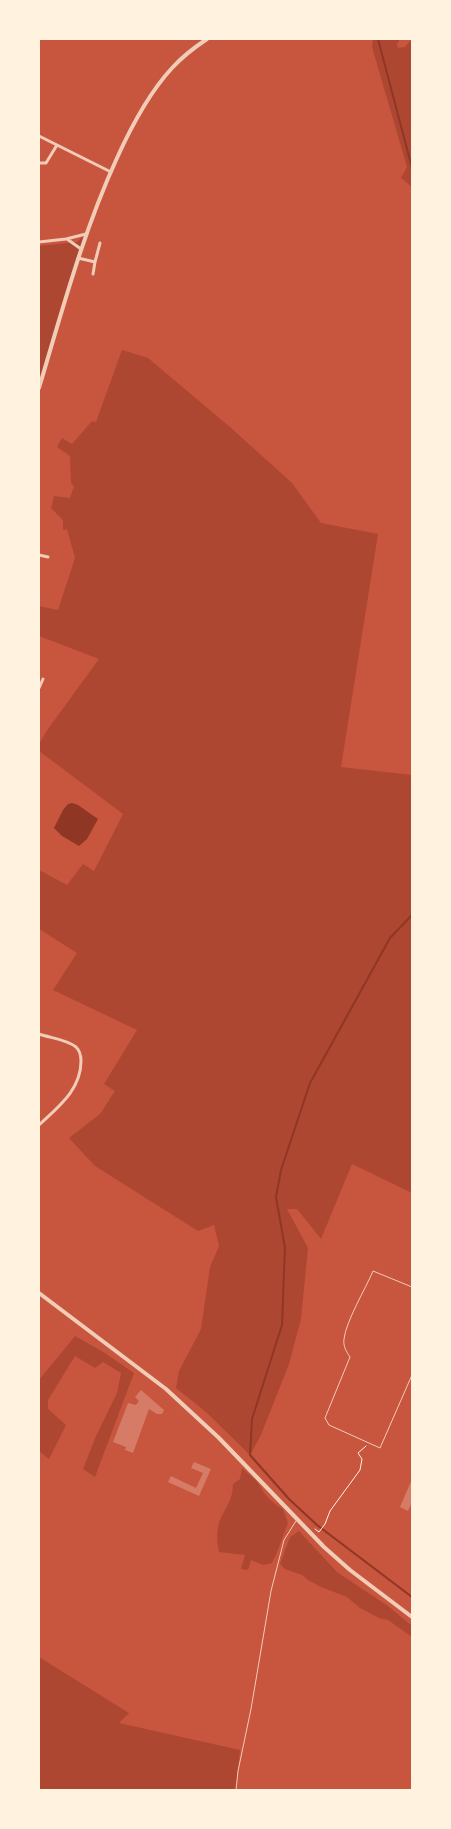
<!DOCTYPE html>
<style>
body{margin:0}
#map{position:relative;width:451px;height:1829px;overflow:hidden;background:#c8553d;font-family:Raleway,sans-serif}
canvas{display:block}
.frame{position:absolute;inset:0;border:40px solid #fff3e0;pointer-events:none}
</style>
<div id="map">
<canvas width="451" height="1829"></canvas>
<div class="frame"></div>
</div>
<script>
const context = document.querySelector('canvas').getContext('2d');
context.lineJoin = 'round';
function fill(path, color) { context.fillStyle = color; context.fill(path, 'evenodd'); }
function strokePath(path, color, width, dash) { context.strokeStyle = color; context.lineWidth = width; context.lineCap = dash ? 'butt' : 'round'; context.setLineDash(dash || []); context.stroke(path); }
fill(new Path2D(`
 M373 39H400L397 44 398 48 405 47 412 39V187L401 178 407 167 372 47Z
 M86 234 39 388V246L77 242Z
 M122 350 148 358 230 427 292 483 321 523 378 534 341 767 412 775V1193L352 1164 321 1239 297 1209H287L308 1248 301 1319 289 1364 261 1435 250 1455 207 1413 176 1388 179 1371 201 1329 210 1267 219 1246 214 1225 198 1231 95 1166 69 1138 100 1114 115 1091 104 1084 137 1030 53 990 77 953 39 929V870L67 885 83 864 94 871 123 814 39 751V744L48 729 99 659 39 636V606L58 610 75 558 67 529 63 530V520L51 508 54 496 70 498 74 486 71 483 70 456 57 447 62 438 72 444 92 421 96 422Z
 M75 1336 105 1353 134 1373 95 1477 83 1469 96 1436 117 1393 121 1373 103 1362 95 1368 75 1356 48 1400V1409L66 1425 49 1459 39 1451V1380Z
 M242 1468C247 1473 256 1479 260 1486 266 1497 271 1502 283 1509L288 1523C282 1537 279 1550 272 1563L263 1565 251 1560 248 1570 241 1569 245 1555 219 1552C217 1542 216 1530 220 1520 226 1506 233 1500 233 1484L240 1479Z
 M299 1531 337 1572 388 1606 412 1626V1637L388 1620 379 1618 360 1608 347 1597 321 1587 308 1580 302 1575 285 1569 280 1564 290 1537Z
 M39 1657 129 1713 119 1723 240 1750 236 1790H39Z`), '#ae4732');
fill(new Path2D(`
 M72 803 78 805 98 819 87 839 79 846 62 836 54 828 63 810 68 804Z`), '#8f3625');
strokePath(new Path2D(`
 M378 39 412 168
 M412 915 390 938 310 1083 281 1170 276 1197 285 1248 282 1325 252 1419 250 1455 289 1499 317 1525 412 1597`), '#8f3625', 2);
fill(new Path2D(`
 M141 1390 164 1410 162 1414H157L149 1409 133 1453 125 1450 126 1447 113 1442 128 1403 136 1405 139 1401 135 1397Z
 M194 1462 211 1469 199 1496 168 1482 171 1476 196 1488 203 1473 191 1468Z
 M412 1479V1502L408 1511 400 1507Z`), '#d67c66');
strokePath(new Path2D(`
 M315 1529 319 1532 325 1524 330 1511 360 1470 362 1459 358 1453 366 1446`), '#fff3e0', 1);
strokePath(new Path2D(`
 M412 1287 373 1271C366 1288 346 1321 344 1339 343 1346 346 1351 350 1357L325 1418 329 1425 380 1448 412 1375
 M236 1790 238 1771 251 1709 271 1591 284 1540 296 1521`), '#f1ccb7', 1);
strokePath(new Path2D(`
 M39 136 111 172
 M39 163H46L57 145
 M67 239 81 249
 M39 242 66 239 86 234
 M78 258 95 262 100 243
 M93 274 95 262
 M39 555 48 557
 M39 688 43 679
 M39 1034C50 1038 66 1039 76 1047 80 1051 81 1055 81 1061 81 1090 58 1107 39 1125`), '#f1ccb7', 3);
strokePath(new Path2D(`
 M39 388C62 311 83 232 117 158 131 127 148 94 172 68 182 57 195 47 207 39
 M39 1293 166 1389 219 1438 324 1547 350 1570 412 1617`), '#f1ccb7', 4);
</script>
